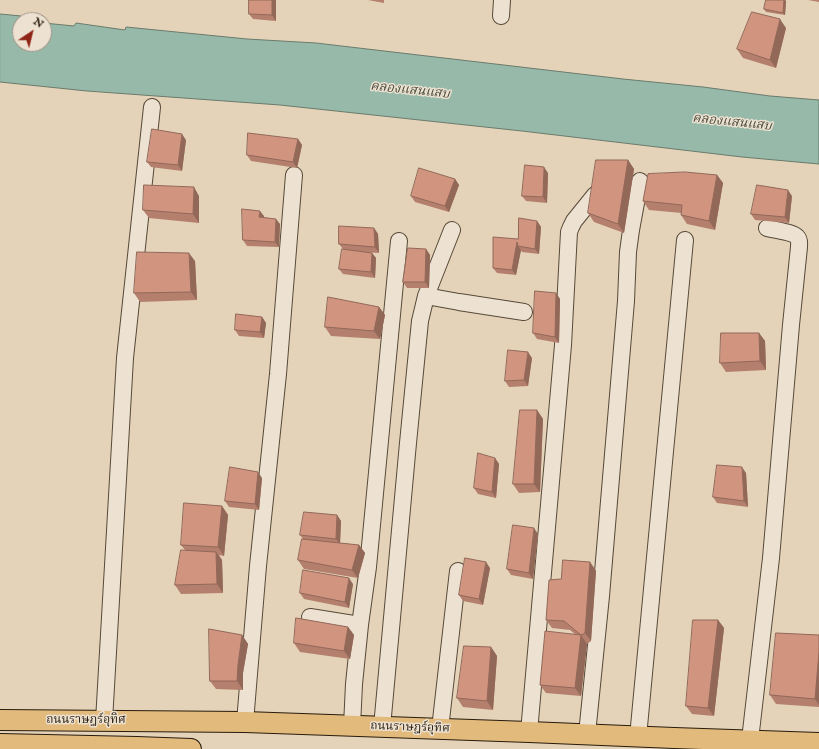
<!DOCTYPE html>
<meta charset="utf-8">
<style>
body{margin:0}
#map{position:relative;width:819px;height:749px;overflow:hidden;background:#e4d3b9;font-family:"IM FELL English",serif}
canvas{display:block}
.north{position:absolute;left:12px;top:12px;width:40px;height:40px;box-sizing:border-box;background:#ede2d2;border:1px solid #9e9283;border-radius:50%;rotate:35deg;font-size:11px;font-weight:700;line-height:16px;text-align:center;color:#271b0c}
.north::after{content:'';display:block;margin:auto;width:14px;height:18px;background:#8f2418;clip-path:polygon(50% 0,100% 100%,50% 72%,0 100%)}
</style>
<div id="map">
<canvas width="819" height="749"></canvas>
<div class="north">N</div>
</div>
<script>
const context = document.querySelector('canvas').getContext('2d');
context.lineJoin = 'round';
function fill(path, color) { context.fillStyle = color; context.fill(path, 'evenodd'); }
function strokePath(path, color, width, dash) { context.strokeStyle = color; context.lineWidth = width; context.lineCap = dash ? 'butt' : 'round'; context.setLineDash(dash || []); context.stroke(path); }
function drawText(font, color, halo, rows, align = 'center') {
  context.font = font + ' "IM FELL English","Noto Serif Thai",serif'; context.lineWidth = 3; context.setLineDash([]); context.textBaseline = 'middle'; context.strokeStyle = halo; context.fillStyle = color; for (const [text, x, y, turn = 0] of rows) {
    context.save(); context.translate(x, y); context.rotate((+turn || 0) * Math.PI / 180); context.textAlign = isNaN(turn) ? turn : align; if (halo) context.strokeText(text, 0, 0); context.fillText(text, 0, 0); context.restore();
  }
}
const water = new Path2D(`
 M0 14 21 16 20 44H44V23L74 26 76 23 125 30 126 27 247 39 316 43 623 79 703 87 770 96 819 100V164L742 157 522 131 280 105 87 91 0 82Z`);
fill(water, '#97b9aa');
strokePath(water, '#6a7a6b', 1);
const minor = new Path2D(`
 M501 16 502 0
 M426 296 459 302 524 312
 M310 617 360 625
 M104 721 125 358 152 107
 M245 722 258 566 278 374 294 175
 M352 726 354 684 360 625 368 567 399 241
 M382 727 408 443 420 321 426 296 452 230
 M440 729 458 571
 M529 732 563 345 569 232 571 227 574 221 595 195
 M587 734 601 596 626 301 628 252 631 230 640 181
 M638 737 685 240
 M750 740 771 558 791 325 799 247C799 243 800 240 797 237 793 232 774 230 767 228`);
const major = new Path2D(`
 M0 720 245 722 529 732 674 738 819 743
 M0 744 137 747 191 749`);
strokePath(minor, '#564937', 18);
strokePath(major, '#271b0c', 22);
strokePath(minor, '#ede2d2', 16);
strokePath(major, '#e2ba7c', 20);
fill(new Path2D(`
 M276 0V21L253 19 249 14Z
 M368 0H384V3Z
 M766 0H785L786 1 785 15 766 12 764 9Z
 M808 0H819V2Z
 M786 28 776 68 743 58 737 49Z
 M298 139 302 145 297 168 251 161 247 155Z
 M186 140 182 171 151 167 147 162Z
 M628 160 634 169 624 233 594 222 588 213Z
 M548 173 547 203 526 201 522 196Z
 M717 175 723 183 715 230 687 224 681 215 682 213 649 210 643 201Z
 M455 179 459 185 449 212 415 202 411 196Z
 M199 196V223L149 218 143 210Z
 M792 196 789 223 755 220 751 214Z
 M264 216V217L280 224 279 247 247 246 243 240Z
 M537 221 541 227 539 254 522 252 521 250 516 275 497 273 493 268 518 239Z
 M374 228 378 234 379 253 363 252 372 253 376 258 375 278 343 274 339 269 343 249 339 244Z
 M426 249 430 255 429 288H407L403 282Z
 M195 261 197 300 140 302 134 293Z
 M556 293 560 299 559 343 537 339 533 333Z
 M379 307 385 315 380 339 331 336 325 327Z
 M262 317 266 323 264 338 239 336 235 330Z
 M759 333 765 341 766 370 726 372 720 363Z
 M532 358 528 386 509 387 505 381Z
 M537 410 543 419 540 492 519 493 513 484Z
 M495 458 499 464 496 498 478 494 474 488Z
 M746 473 748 507 717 503 713 497Z
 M262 478 259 510 229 507 225 501Z
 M222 506 228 515 224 556 219 555 222 560 223 593 181 594 175 585 185 550 181 545Z
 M337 515 341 521 340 543 359 545 365 553 358 578 304 569 298 560 303 539 300 535Z
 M538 534 533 579 511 575 507 569Z
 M590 562 596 571 591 641 587 644 581 696 546 693 540 685 576 635 570 630 552 628 546 620 561 579Z
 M490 568 483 605 463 601 459 595Z
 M353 584 349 608 304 599 300 593Z
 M718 620 724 628 714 716 692 714 686 706Z
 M348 627 354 635 350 659 300 652 294 643Z
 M242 635 248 644 243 673V690L216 689 210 681Z
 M819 635V707L776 704 770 695Z
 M491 647 497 656 493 710 463 707 457 698Z`), '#b47f6d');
fill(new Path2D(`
 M272 0H276V21L272 15Z
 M784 0H785L786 1 785 15 783 13Z
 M780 19 786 28 776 68 770 60Z
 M182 134 186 140 182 171 178 165Z
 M298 139 302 145 297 168 293 162Z
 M628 160 634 169 624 233 618 224Z
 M544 167 548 173 547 203 543 197Z
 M717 175 723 183 715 230 709 221Z
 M455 179 459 185 449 212 445 206Z
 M194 187 199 196V223L193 214Z
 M788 190 792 196 789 223 785 217Z
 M260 211 264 216 263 223 259 217Z
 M276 219 280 224 279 247 275 242Z
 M537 221 541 227 539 254 535 249Z
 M374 228 378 234 379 253 375 247Z
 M517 242 518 246 521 250 516 275 512 270Z
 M426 249 430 255 429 288 425 282Z
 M189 253 195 261 197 300 191 292Z
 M372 253 376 258 375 278 371 272Z
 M556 293 560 299 559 343 555 337Z
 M379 307 385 315 380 339 374 331Z
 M262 317 266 323 264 338 260 332Z
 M759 333 765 341 766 370 760 361Z
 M528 352 532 358 528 386 524 380Z
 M537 410 543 419 540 492 534 484Z
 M495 458 499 464 496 498 492 492Z
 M742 467 746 473 748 507 744 501Z
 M258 472 262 478 259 510 255 504Z
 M222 506 228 515 224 556 218 547Z
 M337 515 341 521 340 544 336 539Z
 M534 528 538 534 533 579 529 573Z
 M359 545 365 553 358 578 352 570Z
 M216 552 222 560 223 593 217 584Z
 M486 562 490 568 483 605 479 599Z
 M590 562 596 571 591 641 585 633Z
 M349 578 353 584 349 608 345 602Z
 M718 620 724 628 714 716 708 708Z
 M348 627 354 635 350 659 344 651Z
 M242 635 248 644 243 673V690L237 681 238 665Z
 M581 635 587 644 581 696 575 688Z
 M491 647 497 656 493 710 487 701Z
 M819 652V705L815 699Z`), '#926859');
const building = new Path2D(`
 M249 0H272V15L249 14Z
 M766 0H784L783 13 764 9Z
 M752 12 780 19 770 60 737 49Z
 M152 129 182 134 178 165 147 162Z
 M248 133 298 139 293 162 247 155Z
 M596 160H628L618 224 588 213Z
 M525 165 544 167 543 197 522 196Z
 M419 168 455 179 445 206 411 196Z
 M685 172 717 175 709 221 681 215 682 205 643 201 648 174Z
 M144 185 194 187 193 214 143 210Z
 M757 185 788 190 785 217 751 214Z
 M242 209 260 211 259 217 276 219 275 242 243 240Z
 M519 218 537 221 535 249 518 246 517 242 512 270 493 268V237L518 239Z
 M339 226 374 228 375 247 339 244Z
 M408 248 426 249 425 282H403Z
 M342 249 372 253 371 272 339 269Z
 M137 252 189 253 191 292 134 293Z
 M535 291 556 293 555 337 533 333Z
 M328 297 379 307 374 331 325 327Z
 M236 314 262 317 260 332 235 330Z
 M721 333H759L760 361 720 363Z
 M508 350 528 352 524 380 505 381Z
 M520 410H537L534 484H513Z
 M478 453 495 458 492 492 474 488Z
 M717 465 742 467 744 501 713 497Z
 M230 467 258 472 255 504 225 501Z
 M184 503 222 506 218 547 181 545Z
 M304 512 337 515 336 539 300 535Z
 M513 525 534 528 529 573 507 569Z
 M302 539 359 545 352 570 298 560Z
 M181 550 216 552 217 584 175 585Z
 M465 558 486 562 479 599 459 595Z
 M563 560 590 562 585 633 581 635 575 688 540 685 545 631 581 635 564 621 546 620 549 580 561 579Z
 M303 570 349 578 345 602 300 593Z
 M296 618 348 627 344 651 294 643Z
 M693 620H718L708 708 686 706Z
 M209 629 242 635 238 665 237 681H210Z
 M776 633 819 635V652L815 699 770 695Z
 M464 646 491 647 487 701 457 698Z`);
fill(building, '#d1947f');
strokePath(building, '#926859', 1);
drawText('12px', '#271b0c', '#ede2d2', [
 ["ถนนราษฎร์อุทิศ",86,721],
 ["ถนนราษฎร์อุทิศ",410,728,2]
]);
drawText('italic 13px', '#494a3b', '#ede2d2', [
 ["คลองแสนแสบ",410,91,6],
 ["คลองแสนแสบ",732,123,6]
]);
</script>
